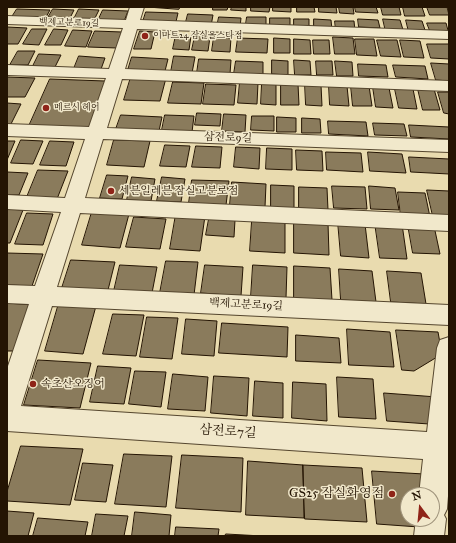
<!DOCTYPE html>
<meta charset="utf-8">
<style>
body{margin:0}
#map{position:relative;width:456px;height:543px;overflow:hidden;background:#e9dbaf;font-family:"IM FELL Great Primer",serif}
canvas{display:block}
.frame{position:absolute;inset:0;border:8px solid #241403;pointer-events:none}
.north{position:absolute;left:400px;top:487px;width:40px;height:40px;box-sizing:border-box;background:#f1e8cb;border:1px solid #9f937b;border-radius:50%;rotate:344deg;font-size:11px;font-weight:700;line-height:16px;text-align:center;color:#241403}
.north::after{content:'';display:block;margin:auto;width:14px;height:18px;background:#8f2418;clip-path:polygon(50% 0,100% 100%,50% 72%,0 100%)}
</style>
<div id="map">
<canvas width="456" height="543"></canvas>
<div class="frame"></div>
<div class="north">N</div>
</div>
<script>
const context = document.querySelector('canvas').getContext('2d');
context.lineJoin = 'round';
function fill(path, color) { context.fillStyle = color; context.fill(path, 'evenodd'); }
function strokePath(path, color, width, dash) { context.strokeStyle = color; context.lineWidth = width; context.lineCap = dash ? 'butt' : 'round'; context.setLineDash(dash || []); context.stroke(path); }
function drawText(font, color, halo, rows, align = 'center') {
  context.font = font + ' "IM FELL Great Primer","Noto Serif KR",serif'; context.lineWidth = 3; context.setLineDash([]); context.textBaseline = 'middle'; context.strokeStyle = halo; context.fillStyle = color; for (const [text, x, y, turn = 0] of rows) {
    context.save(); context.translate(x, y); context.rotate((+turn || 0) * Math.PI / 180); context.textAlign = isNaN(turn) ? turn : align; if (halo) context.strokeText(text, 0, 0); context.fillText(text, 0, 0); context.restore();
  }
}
const building = new Path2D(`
 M148 7H180L179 9Z
 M213 7H228L227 10H213Z
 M232 7H246V11L231 10Z
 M251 7H270L269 12 251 11Z
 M273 7H291V12L273 11Z
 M297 7H314L315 12H297Z
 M319 7H336L337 13 319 12Z
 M339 7H353L354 14 340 13Z
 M355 7H376L378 13 356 12Z
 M381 7H399L401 15H383Z
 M403 7H422L425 16H405Z
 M427 7H447L449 15H430Z
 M17 9 50 10 44 21 10 20Z
 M53 9 74 10 68 22 46 21Z
 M79 9 99 10 93 22 73 21Z
 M103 10 128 11 123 24 97 23Z
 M146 12 178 13 175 26 142 25Z
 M188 14 213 15 211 26H185Z
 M219 17 241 18 240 27H217Z
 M247 17H266V25L246 24Z
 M270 18H290V26L270 25Z
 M294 19H309V29H294Z
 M314 19 331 20 332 30H314Z
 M358 19 378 20 380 28 359 27Z
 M383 19 400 20 404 33 386 32Z
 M406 20 422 21 426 33 409 32Z
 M335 21H354L355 31 336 30Z
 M427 23H446L449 34 431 33Z
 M7 27 27 28 18 44H7Z
 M32 29H47L39 45 23 44Z
 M54 29 68 30 61 45H45Z
 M73 30 92 31 86 47 65 46Z
 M95 31 122 32 117 48 88 47Z
 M140 31 155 32 151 49H134Z
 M176 35 191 36 189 50 173 49Z
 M195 36 210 37 208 51 192 50Z
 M214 37 231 38 230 52 212 51Z
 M333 37 353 38 355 54H335Z
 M238 38 268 39 267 53 236 52Z
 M274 38 290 39V53H274Z
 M294 39 310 40 311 54H294Z
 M355 39H374L377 56 357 55Z
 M313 40H329L330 54H314Z
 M377 40H397L401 57 381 56Z
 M400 40 420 41 424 58 404 57Z
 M427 44H449V59L431 58Z
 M18 51H35L28 65H10Z
 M39 54 61 55 55 67 33 66Z
 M79 56 105 58 100 72 73 71Z
 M174 56 195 57 192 73 171 72Z
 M132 57 168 59 165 71 128 70Z
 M199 59 231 60 230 74 197 73Z
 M272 60 288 61V75L272 74Z
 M294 60 310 61 311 75H295Z
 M236 61 263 62V75L234 74Z
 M316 61H332L333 75H317Z
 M335 61 352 62 353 76H337Z
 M431 63 449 64V81L436 80Z
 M358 64 386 65 388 77 359 76Z
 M393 65 425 66 428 79 396 77Z
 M7 77 35 78 25 97H7Z
 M131 77 166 78 160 101 124 100Z
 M50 79 105 81 89 128 29 126Z
 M173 82 204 83 201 104 168 103Z
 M240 82 258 83 257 104 238 103Z
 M262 83H276V105L261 104Z
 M281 83 298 84 299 105H281Z
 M206 84 236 85 234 105 203 104Z
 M305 84 321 85 322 106 306 105Z
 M329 86H347L349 106 330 105Z
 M351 86H369L372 106H353Z
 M373 87 389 88 393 108 376 107Z
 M395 89H413L417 109 399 108Z
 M418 89H434L440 110H423Z
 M438 92H449V114L444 113Z
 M7 103 21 104 10 126H7Z
 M197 113 221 114 220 126 195 125Z
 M224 114 246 115 245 132 222 131Z
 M121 115 162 117 159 131 116 129Z
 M165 115 194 116 192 132 162 130Z
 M252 116H274V131L251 130Z
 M277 117 296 118V132H277Z
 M302 118 320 119 321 133H302Z
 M328 121 366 122 368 136 329 134Z
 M373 123 404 124 407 136 375 135Z
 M409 125 449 127V139L411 137Z
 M21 140 43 141 33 164 11 163Z
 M114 140 150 141 144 167 107 165Z
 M7 141H15L7 160Z
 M50 141 74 142 66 166 40 165Z
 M165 145 190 146 186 167 160 166Z
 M196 146 222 147 220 168 192 167Z
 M236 147 260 148 259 169 234 167Z
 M267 148 292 149V170L266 169Z
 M296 150 322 151 323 171 297 170Z
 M326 152 361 153 363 172 327 170Z
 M368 152 402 154 406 173 370 171Z
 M409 157 449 159V174L411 172Z
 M38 170 68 171 57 199 27 197Z
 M7 172 28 173 19 195H7Z
 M107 175 128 176 122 199 100 198Z
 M132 177 155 179 151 201 127 200Z
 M162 177 185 179 181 202 157 201Z
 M192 180 229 181 226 205 189 203Z
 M232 182 266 184 265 207 230 205Z
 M271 185 294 186V209L271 208Z
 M332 186 365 187 367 209 334 208Z
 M369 186 395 188 399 210 371 209Z
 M299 187 327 188 328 210 299 208Z
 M427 190 449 191V217L433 216Z
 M398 192 425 193 430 217 401 216Z
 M7 209 23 210 10 243H7Z
 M92 212 129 214 120 248 82 245Z
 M27 213 53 214 43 245 15 244Z
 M176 214 205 216 200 251 170 249Z
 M134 217 166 219 160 249 126 247Z
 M209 219 235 220 234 237 206 235Z
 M252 221 285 222V253L250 251Z
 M294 221 328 223 329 255 294 253Z
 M338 222 365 224 369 258 341 256Z
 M375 223 402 224 407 259 380 258Z
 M408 225 434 226 440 254 413 253Z
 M7 253 43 254 32 286 7 285Z
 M71 260 115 262 108 290 62 288Z
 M166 261 198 262 194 295 160 293Z
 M120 265 157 267 152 293 114 291Z
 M205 265 243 267 241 296 201 293Z
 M253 265 287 267 286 298 251 297Z
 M294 266 330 268 332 300 294 298Z
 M339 269 372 271 376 302 341 300Z
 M387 271 421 273 426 304 391 302Z
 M7 303 34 305 18 351H7Z
 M59 303 96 306 83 354 45 351Z
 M113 314 144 315 136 356 103 354Z
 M147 317 178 318 172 359 140 357Z
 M186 319 217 321 214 356 182 354Z
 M222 323 288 327 287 357 219 353Z
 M347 329 390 332 394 367 349 365Z
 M396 330 438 332 442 354 414 371 402 370Z
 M296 335 339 338 341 363 296 361Z
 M38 360 91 363 80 408 24 405Z
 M98 366 131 368 124 404 90 402Z
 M135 371 166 372 161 407 129 404Z
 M173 374 208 377 205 411 168 409Z
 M214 376 249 378 247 416 211 413Z
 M337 377 373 379 376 419 339 417Z
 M255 381 283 383V418L253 416Z
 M293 382 326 384 327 421 292 418Z
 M384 393 437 397 429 424 387 421Z
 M21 446 83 449 70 505 7 501V492Z
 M124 454 172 456 166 507 115 504Z
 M182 455 243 458 241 512 176 508Z
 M248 461 303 465 304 518 246 515Z
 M83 463 113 465 106 502 75 500Z
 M303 465 362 468 367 522 305 519Z
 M372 471 424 474 422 495H408V519H419V527L377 524Z
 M7 511 34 513 28 536H7Z
 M135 512 171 515 169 536H132Z
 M96 514 128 516 124 536H92Z
 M38 518 88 522 85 536H33Z
 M176 527 219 529 218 536H175Z
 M226 534 262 536H225Z`);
fill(building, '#8a7b5c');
strokePath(building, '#241403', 1);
const minor = new Path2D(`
 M130 7H144L140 20 449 31V39L137 29 125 69 449 81V91L122 79 107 128 449 140V152L103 139 85 198 449 215V231L80 213 57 287 449 305V325L52 306 21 406 427 432 437 348 440 340 449 337V483L447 509 444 515 446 519 444 536H414L416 519H432V495H419L423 459 7 431V369L29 304 7 303V285L35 286 61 212 7 209V195L65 198 85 139 7 136V124L89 127 106 78 7 75V65L109 69 123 28 7 24V16L126 20Z`);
strokePath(minor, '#55462e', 2);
fill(minor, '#f1e8cb');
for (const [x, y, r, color] of [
 [145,36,4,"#8f2418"],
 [46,108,4,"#8f2418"],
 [111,191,4,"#8f2418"],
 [33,384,4,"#8f2418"],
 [392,494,4,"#8f2418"]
]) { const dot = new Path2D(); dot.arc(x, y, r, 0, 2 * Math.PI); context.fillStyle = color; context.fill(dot); strokePath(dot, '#f1e8cb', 1.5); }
drawText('9px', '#241403', '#f1e8cb', [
 ["백제고분로19길",69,23,2]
]);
drawText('9px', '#241403', '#f1e8cb', [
 ["이마트24 잠실올스타점",153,36],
 ["메르시 헤어",54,108]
], 'left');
drawText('11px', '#241403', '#f1e8cb', [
 ["삼전로9길",228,138,2],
 ["백제고분로19길",246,305,3]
]);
drawText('11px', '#241403', '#f1e8cb', [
 ["세븐일레븐 잠실고분로점",119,191],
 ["속초산오징어",41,384]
], 'left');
drawText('13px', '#241403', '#f1e8cb', [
 ["삼전로7길",228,432,4]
]);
drawText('13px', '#241403', '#f1e8cb', [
 ["GS25 잠실화영점",384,494]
], 'right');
</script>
